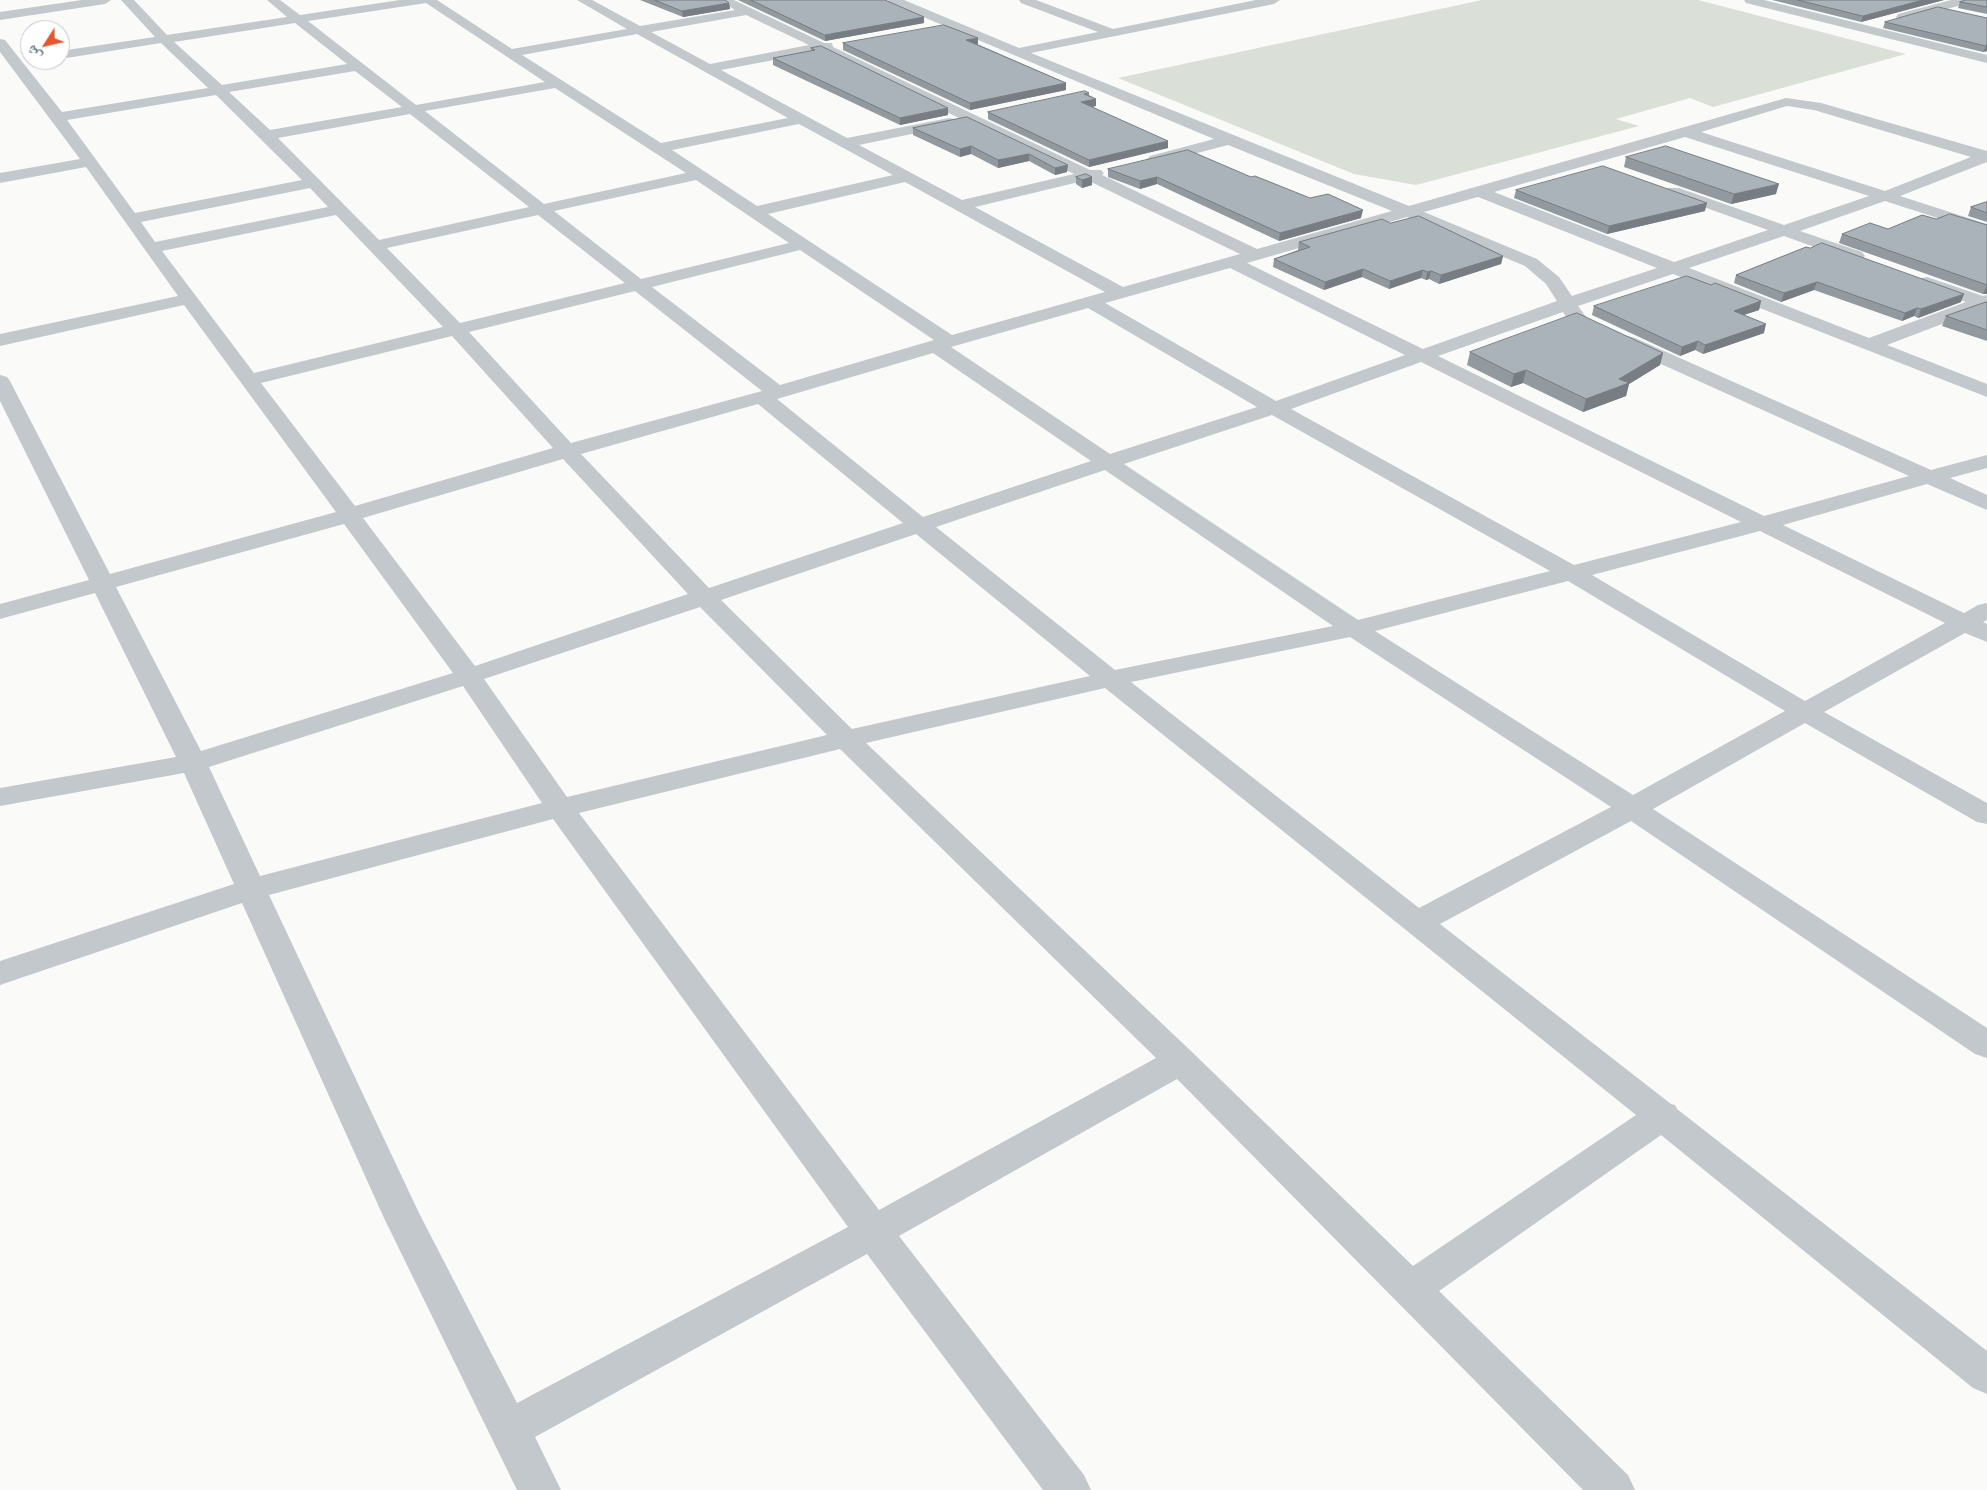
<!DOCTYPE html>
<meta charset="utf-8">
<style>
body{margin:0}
#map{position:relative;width:1987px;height:1490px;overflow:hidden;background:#fafaf8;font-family:Helvetica,"Noto Naskh Arabic",sans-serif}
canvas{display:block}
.north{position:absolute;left:20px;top:20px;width:50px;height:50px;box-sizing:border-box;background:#fff;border:1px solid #c1c8cd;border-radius:50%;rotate:235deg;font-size:14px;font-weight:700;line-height:20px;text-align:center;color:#657683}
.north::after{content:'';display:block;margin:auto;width:18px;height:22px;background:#e4572e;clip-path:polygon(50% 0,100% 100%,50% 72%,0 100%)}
</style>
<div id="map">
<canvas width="1987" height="1490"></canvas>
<div class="north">ش</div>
</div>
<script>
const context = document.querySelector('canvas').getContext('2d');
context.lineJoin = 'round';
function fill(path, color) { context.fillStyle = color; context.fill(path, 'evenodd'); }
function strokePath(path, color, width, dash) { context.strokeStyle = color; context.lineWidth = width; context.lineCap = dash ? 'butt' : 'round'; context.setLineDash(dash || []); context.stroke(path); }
fill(new Path2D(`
 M1482 0H1698L1906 54 1713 107 1690 98 1616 119 1639 126 1416 185 1354 174 1118 78Z`), '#dadfd7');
fill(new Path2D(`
 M82 0H111L105 4 0 20V12Z
 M121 0H134L167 35 287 17 267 0H280L300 15 400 0H437L512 49 627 29 577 0H592L640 26 735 10 719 0H734L824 43H832L833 47 1090 170H1101L1104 173 1102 175 1257 249 1392 211 1228 145 1155 164 1150 162 1147 159 1150 156 1214 139 890 3 888 0H904L1019 48 1098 32 1021 3 1019 0H1036L1113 29 1256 0H1280L1274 4 1031 53 1409 206 1786 98 1821 103 1987 151V162L1900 196 1987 224V234L1885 201 1800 231 1862 252 1865 256 1862 260 1856 261 1850 260 1784 236 1689 268 1869 338 1966 302 1921 286 1918 282 1921 278 1927 277 1983 296 1987 295V308H1984L1887 345 1987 384V397L1673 274 1578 306 1587 318 1585 322C1574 325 1568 321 1563 312L1438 356 1764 516 1909 476 1621 346 1618 342 1621 338 1628 336 1635 338 1931 470 1987 455V468L1950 478 1987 495V510L1927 484 1783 525 1964 613 1978 605 1987 603V620L1983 622 1987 624V642L1965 633 1824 712 1987 803V824L1977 822 1805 723 1653 809 1987 1028V1058L1975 1054 1631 821 1440 924 1671 1104 1675 1105 1677 1109 1987 1351V1394L1973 1388 1661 1135 1439 1291 1628 1475 1635 1490H1583L1177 1079 899 1236 1084 1475 1091 1490H1043L867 1254 535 1437 561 1490H517L384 1218 242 903 0 985V961L234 884 184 773 0 806V788L176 757 95 593 0 619V604L89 580 0 401V375L7 377 10 381 110 574 336 512 184 305 0 346V334L178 296 86 167 0 183V173L80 159 0 52V39L5 40 62 112 208 88 161 43 60 59V51L155 37ZM426 3 545 82 416 105 308 21ZM746 15 809 45 710 64 651 32ZM295 23 347 64 222 85 174 42ZM637 34 788 118 661 143 522 55ZM821 51 1074 174 962 200 859 145 954 125 956 122 954 119 949 118 847 138 721 70ZM355 71 402 107 270 130 229 92ZM555 88 686 173 544 204 425 111ZM216 95 302 180 135 213 67 120ZM1787 106 1814 110 1971 157 1885 191 1701 132ZM410 114 529 207 379 240 278 138ZM799 124 893 175 757 206 672 150ZM1685 137 1869 196 1784 225 1679 188H1667L1665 191 1667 194 1768 230 1674 262 1494 192ZM696 180 789 243 641 279 554 211ZM1087 180 1240 254 1123 287 975 207ZM905 182 1105 292 952 335 768 214ZM310 188 328 207 155 242 141 222ZM1478 197 1657 268 1572 296 1559 277 1537 259 1424 212ZM336 215 443 327 254 373 162 251ZM538 215 625 283 460 323 387 248ZM1407 217 1525 266 1546 284 1557 301 1423 349 1247 263ZM800 250 934 340 780 385 652 287ZM1230 268 1405 355 1276 401 1105 303ZM635 291 762 391 571 443 469 332ZM1088 308 1257 407 1110 454 951 347ZM452 336 553 448 355 506 261 383ZM933 353 1091 461 923 517 777 399ZM1421 362 1741 522 1574 565 1291 409ZM758 404 903 523 709 588 581 454ZM1272 415 1550 571 1358 620 1124 464ZM563 459 688 594 475 666 363 518ZM1105 470 1333 626 1115 670 936 527ZM344 524 453 673 201 751 116 587ZM1760 531 1945 623 1805 701 1592 575ZM916 534 1090 676 852 729 721 600ZM1568 581 1785 711 1633 795 1375 631ZM700 607 827 735 567 797 484 679ZM1350 637 1611 807 1419 908 1131 682ZM463 686 542 803 260 876 209 767ZM1105 688 1636 1115 1413 1266 1192 1052 866 743ZM840 749 1156 1058 879 1210 579 813ZM553 819 848 1227 517 1403 419 1213 269 895Z
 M1744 0H1764L1987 55V63L1746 3Z
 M1951 0H1971L1969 3 1902 21 1896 17 1898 14Z`), '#c3c8cc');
fill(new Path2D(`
 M640 0H725L729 3 730 9 683 17Z
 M738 0H885L924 17V23L825 41Z
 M1772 0H1944L1861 22Z
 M1987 0V14L1958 8 1960 2Z
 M1987 18V51L1983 52 1883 28 1885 22Z
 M978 38V44H977L1066 83V90L970 110 843 50V43Z
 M811 48 948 115 900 125 773 65V58L811 51Z
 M1089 93V95L1096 99V106L1092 107 1168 148 1089 167 988 119V112Z
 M967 117 1067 172 1055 175 1029 161 998 168 971 154 960 157 913 135V128Z
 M1626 157 1776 194 1731 204 1624 167Z
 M1108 169 1251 177 1361 218 1279 241 1157 184 1140 189 1108 177Z
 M1076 177H1092V185L1082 188 1076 184Z
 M1516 190 1705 211 1607 234 1514 198Z
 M1987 202V222L1968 216 1971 207Z
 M1936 219 1987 225V294H1983L1839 243 1842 234 1888 229Z
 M1390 223 1503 256 1501 264 1439 284 1429 279 1426 280 1421 278 1389 289 1362 277 1324 290 1273 267 1274 259 1298 250 1299 242Z
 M1806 247 1961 302 1918 318 1914 316 1902 321 1814 290 1781 302 1734 283 1736 275Z
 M1711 285 1761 301 1759 310 1744 315 1764 333 1703 354 1695 350 1680 356 1592 315 1594 306Z
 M1987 302V341L1942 326 1946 316Z
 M1470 352 1663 353 1660 365 1629 384 1626 396 1583 412 1523 383 1511 387 1467 365Z`), '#929a9f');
fill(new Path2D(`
 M1923 0H1944L1861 22 1863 16Z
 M729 3 730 9 683 17 682 11Z
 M924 17V23L825 41V35Z
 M978 38V44L967 46 966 40Z
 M1987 45V51L1983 52 1986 46Z
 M1066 83V90L970 110V103Z
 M1096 99V106L1081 109V102Z
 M948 108V115L900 125V118Z
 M1168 141V148L1089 167V160Z
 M971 146V154L960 157V149Z
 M1029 154V161L998 168V160Z
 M1068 165 1067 172 1055 175V168Z
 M1092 177V185L1082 188V180Z
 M1157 177V184L1140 189V181Z
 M1779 184 1776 194 1731 204 1734 194Z
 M1707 203 1705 211 1607 234 1609 226Z
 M1363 210 1361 218 1279 241 1280 233Z
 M1503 256 1501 264 1439 284 1441 275Z
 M1363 269 1362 277 1324 290 1325 282Z
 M1423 270 1421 278 1389 289 1390 281Z
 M1431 271 1429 279 1426 280 1427 272Z
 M1817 282 1814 290 1781 302 1784 293Z
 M1987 285V294H1983Z
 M1964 294 1961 302 1918 318 1921 309Z
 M1761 301 1759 310 1731 319 1734 311Z
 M1917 308 1914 316 1902 321 1905 313Z
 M1766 324 1764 333 1703 354 1705 345Z
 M1698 341 1695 350 1680 356 1682 347Z
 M1663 353 1660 365 1629 384 1626 396 1583 412 1586 399 1619 379Z
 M1526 370 1523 383 1511 387 1514 374Z`), '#777d82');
const building = new Path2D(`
 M655 0H725L729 3 682 11Z
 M751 0H885L924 17 825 35Z
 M1798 0H1923L1863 16Z
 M1966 0H1987V7L1960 2Z
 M1938 7 1987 18V45L1986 46 1885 22Z
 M944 25 978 38 966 40 1066 83 970 103 843 43Z
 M821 46 948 108 900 118 773 58 815 50 811 48Z
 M1085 91 1089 93 1084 94 1096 99 1081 102 1168 141 1089 160 988 112Z
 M967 117 1068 165 1055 168 1029 154 998 160 971 146 960 149 913 128Z
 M1666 146 1779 184 1734 194 1626 157Z
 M1188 150 1251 177 1255 176 1310 198 1328 194 1363 210 1280 233 1157 177 1140 181 1108 169Z
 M1603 166 1707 203 1609 226 1516 190Z
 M1086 174 1092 177 1082 180 1076 177Z
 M1987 202V213L1971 207Z
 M1950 214 1987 225V285L1842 234 1870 223 1888 229 1922 215 1936 219Z
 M1419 216 1503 256 1441 275 1431 271 1427 272 1423 270 1390 281 1363 269 1325 282 1274 259 1310 247 1299 242 1382 219 1390 223Z
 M1822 243 1964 294 1921 309 1917 308 1905 313 1817 282 1784 293 1736 275 1806 247 1810 248Z
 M1687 276 1711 285 1715 283 1761 301 1734 311 1766 324 1705 345 1698 341 1682 347 1594 306Z
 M1987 302V330L1946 316Z
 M1577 313 1663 353 1619 379 1629 383 1586 399 1526 370 1514 374 1470 352Z`);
fill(building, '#aab3b9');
strokePath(building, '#777d82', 1);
</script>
